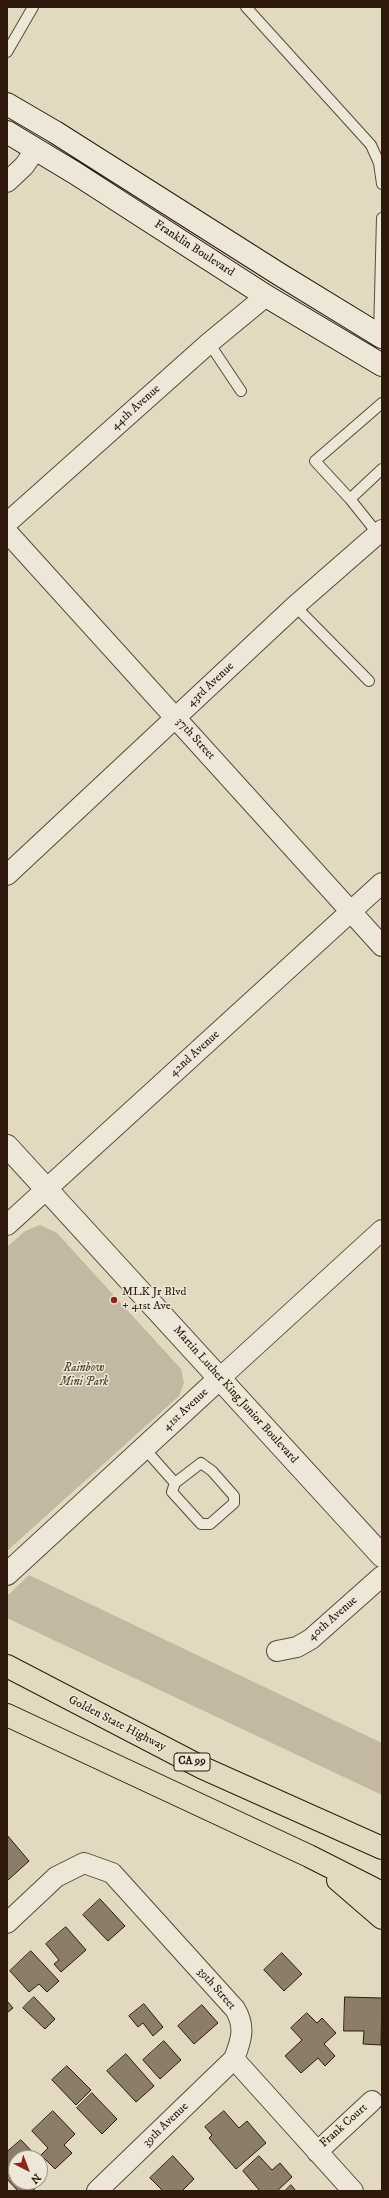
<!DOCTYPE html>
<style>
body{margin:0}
#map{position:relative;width:389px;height:2198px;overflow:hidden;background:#e1dac0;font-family:"IM FELL DW Pica",serif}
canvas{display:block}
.frame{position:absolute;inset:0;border:8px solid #2f190d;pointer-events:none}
.north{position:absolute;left:8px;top:2150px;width:40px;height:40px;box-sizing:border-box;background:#ece7d6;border:1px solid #a09586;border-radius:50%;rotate:138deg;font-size:11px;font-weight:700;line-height:16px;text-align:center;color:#2f190d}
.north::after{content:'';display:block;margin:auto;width:14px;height:18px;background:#8f2418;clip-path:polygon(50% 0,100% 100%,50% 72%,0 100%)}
</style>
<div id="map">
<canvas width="389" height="2198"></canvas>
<div class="frame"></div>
<div class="north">N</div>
</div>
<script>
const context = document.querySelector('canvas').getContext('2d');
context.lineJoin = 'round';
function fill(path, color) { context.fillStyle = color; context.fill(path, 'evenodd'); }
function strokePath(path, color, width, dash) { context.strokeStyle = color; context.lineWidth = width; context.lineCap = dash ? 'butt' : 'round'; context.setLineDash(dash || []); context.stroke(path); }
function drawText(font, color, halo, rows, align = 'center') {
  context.font = font + ' "IM FELL DW Pica",serif'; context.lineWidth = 3; context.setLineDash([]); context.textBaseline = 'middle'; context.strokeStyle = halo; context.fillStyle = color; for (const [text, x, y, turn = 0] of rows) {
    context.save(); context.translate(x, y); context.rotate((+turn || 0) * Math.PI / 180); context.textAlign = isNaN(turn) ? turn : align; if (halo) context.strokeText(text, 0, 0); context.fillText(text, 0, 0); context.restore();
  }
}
fill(new Path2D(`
 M40 1225 57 1233 181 1369 184 1383 179 1396 7 1551V1247L25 1231Z
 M29 1575 382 1743V1795L7 1618V1596Z`), '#c3b9a2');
const building = new Path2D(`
 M7 1835 29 1861 7 1881Z
 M100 1899 125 1926 108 1941 83 1915Z
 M66 1927 86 1950 61 1972 54 1964 59 1960 46 1944Z
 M31 1951 59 1981 47 1992 39 1984 29 1992 10 1971Z
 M282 1953 302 1974 284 1991 264 1970Z
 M34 1997 55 2019 45 2029 23 2008Z
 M345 1997 382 1998 381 2045 363 2044 364 2031H344Z
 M7 2001 13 2008 7 2013Z
 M144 2004 163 2027 153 2036 143 2023 138 2027 129 2016Z
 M202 2005 218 2023 194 2044 178 2026Z
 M307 2013 317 2023 322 2018 336 2033 324 2044 335 2056 325 2066 318 2058 301 2073 285 2056 302 2040 291 2028Z
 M164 2041 181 2060 160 2079 143 2060Z
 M126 2054 154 2086 136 2102 107 2071Z
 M67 2066 91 2090 76 2105 52 2080Z
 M92 2093 117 2119 102 2134 77 2108Z
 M53 2111 75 2134 64 2145 72 2153 55 2169 41 2155 48 2148 32 2131Z
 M224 2111 239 2128 247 2121 266 2143 236 2169 209 2138 212 2135 205 2127Z
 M21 2140 38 2158H16V2182H35L38 2186 32 2191H18L7 2179V2152Z
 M173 2156 194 2179 182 2191H163L150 2178Z
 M259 2156 272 2170 280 2163 292 2177 277 2191H260L243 2171Z
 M291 2185 296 2191H285Z`);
fill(building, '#8c7d6a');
strokePath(building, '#2f190d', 1);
const service = new Path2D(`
 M246 7 371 145 379 163 382 184
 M7 52 33 7
 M379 335 382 218
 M209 343 241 391
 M350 499 315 461 382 403
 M378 534 350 499 382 469
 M295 606 369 681
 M144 1448 175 1483 201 1463 212 1471 234 1496V1503L210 1524H201L172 1492 175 1483`);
const minor = new Path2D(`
 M7 182 24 166 36 149
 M7 523 209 343 266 296
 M7 532 382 946
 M7 875 295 606 382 530
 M7 1225 382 883
 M220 1378 382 1230
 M277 1651 297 1647 311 1639 382 1576
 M7 1923 56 1877 84 1863 112 1873 235 2009C246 2027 241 2041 234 2059L97 2191
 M234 2059 353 2191
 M317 2152 372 2101`);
const tertiary = new Path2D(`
 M7 1146 382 1556
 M7 1574 220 1378`);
const secondary = new Path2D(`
 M7 104 55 132 279 274 382 337
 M7 132 75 173 266 296 382 365`);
const motorway = new Path2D(`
 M7 1666 203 1768 382 1848
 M7 1715 309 1856 382 1893
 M338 1880 382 1918`);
strokePath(service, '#5c493a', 12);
strokePath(minor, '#5c493a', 22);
strokePath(tertiary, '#5c493a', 24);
strokePath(secondary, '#2f190d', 24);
strokePath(motorway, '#2f190d', 24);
strokePath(service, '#ece7d6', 10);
strokePath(minor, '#ece7d6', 20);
strokePath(tertiary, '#ece7d6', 22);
strokePath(secondary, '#ece7d6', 22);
strokePath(motorway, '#e1dac0', 22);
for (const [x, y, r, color] of [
 [114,1300,4,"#8f2418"]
]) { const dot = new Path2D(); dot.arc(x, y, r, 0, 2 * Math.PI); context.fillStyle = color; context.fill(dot); strokePath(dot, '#ece7d6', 1.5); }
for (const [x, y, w] of [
 [192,1762,36]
]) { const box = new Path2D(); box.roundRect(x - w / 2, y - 9, w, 18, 3); context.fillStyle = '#ece7d6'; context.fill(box); strokePath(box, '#2f190d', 1); }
drawText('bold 11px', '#2f190d', null, [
 ["CA 99",192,1762]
]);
drawText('12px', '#2f190d', '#ece7d6', [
 ["Franklin Boulevard",194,249,33],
 ["44th Avenue",136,408,-42],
 ["43rd Avenue",211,685,-43],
 ["37th Street",195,739,48],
 ["42nd Avenue",195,1054,-42],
 ["Martin Luther King Junior Boulevard",235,1395,48],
 ["41st Avenue",186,1410,-43],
 ["40th Avenue",333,1619,-41],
 ["Golden State Highway",117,1724,27],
 ["39th Street",216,1989,49],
 ["39th Avenue",166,2125,-44],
 ["Frank Court",344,2126,-42]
]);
drawText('12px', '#2f190d', '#ece7d6', [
 ["MLK Jr Blvd",122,1293],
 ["+ 41st Ave",122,1307]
], 'left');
drawText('italic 12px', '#5b493a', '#ece7d6', [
 ["Rainbow",84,1369],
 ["Mini Park",84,1383]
]);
</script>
